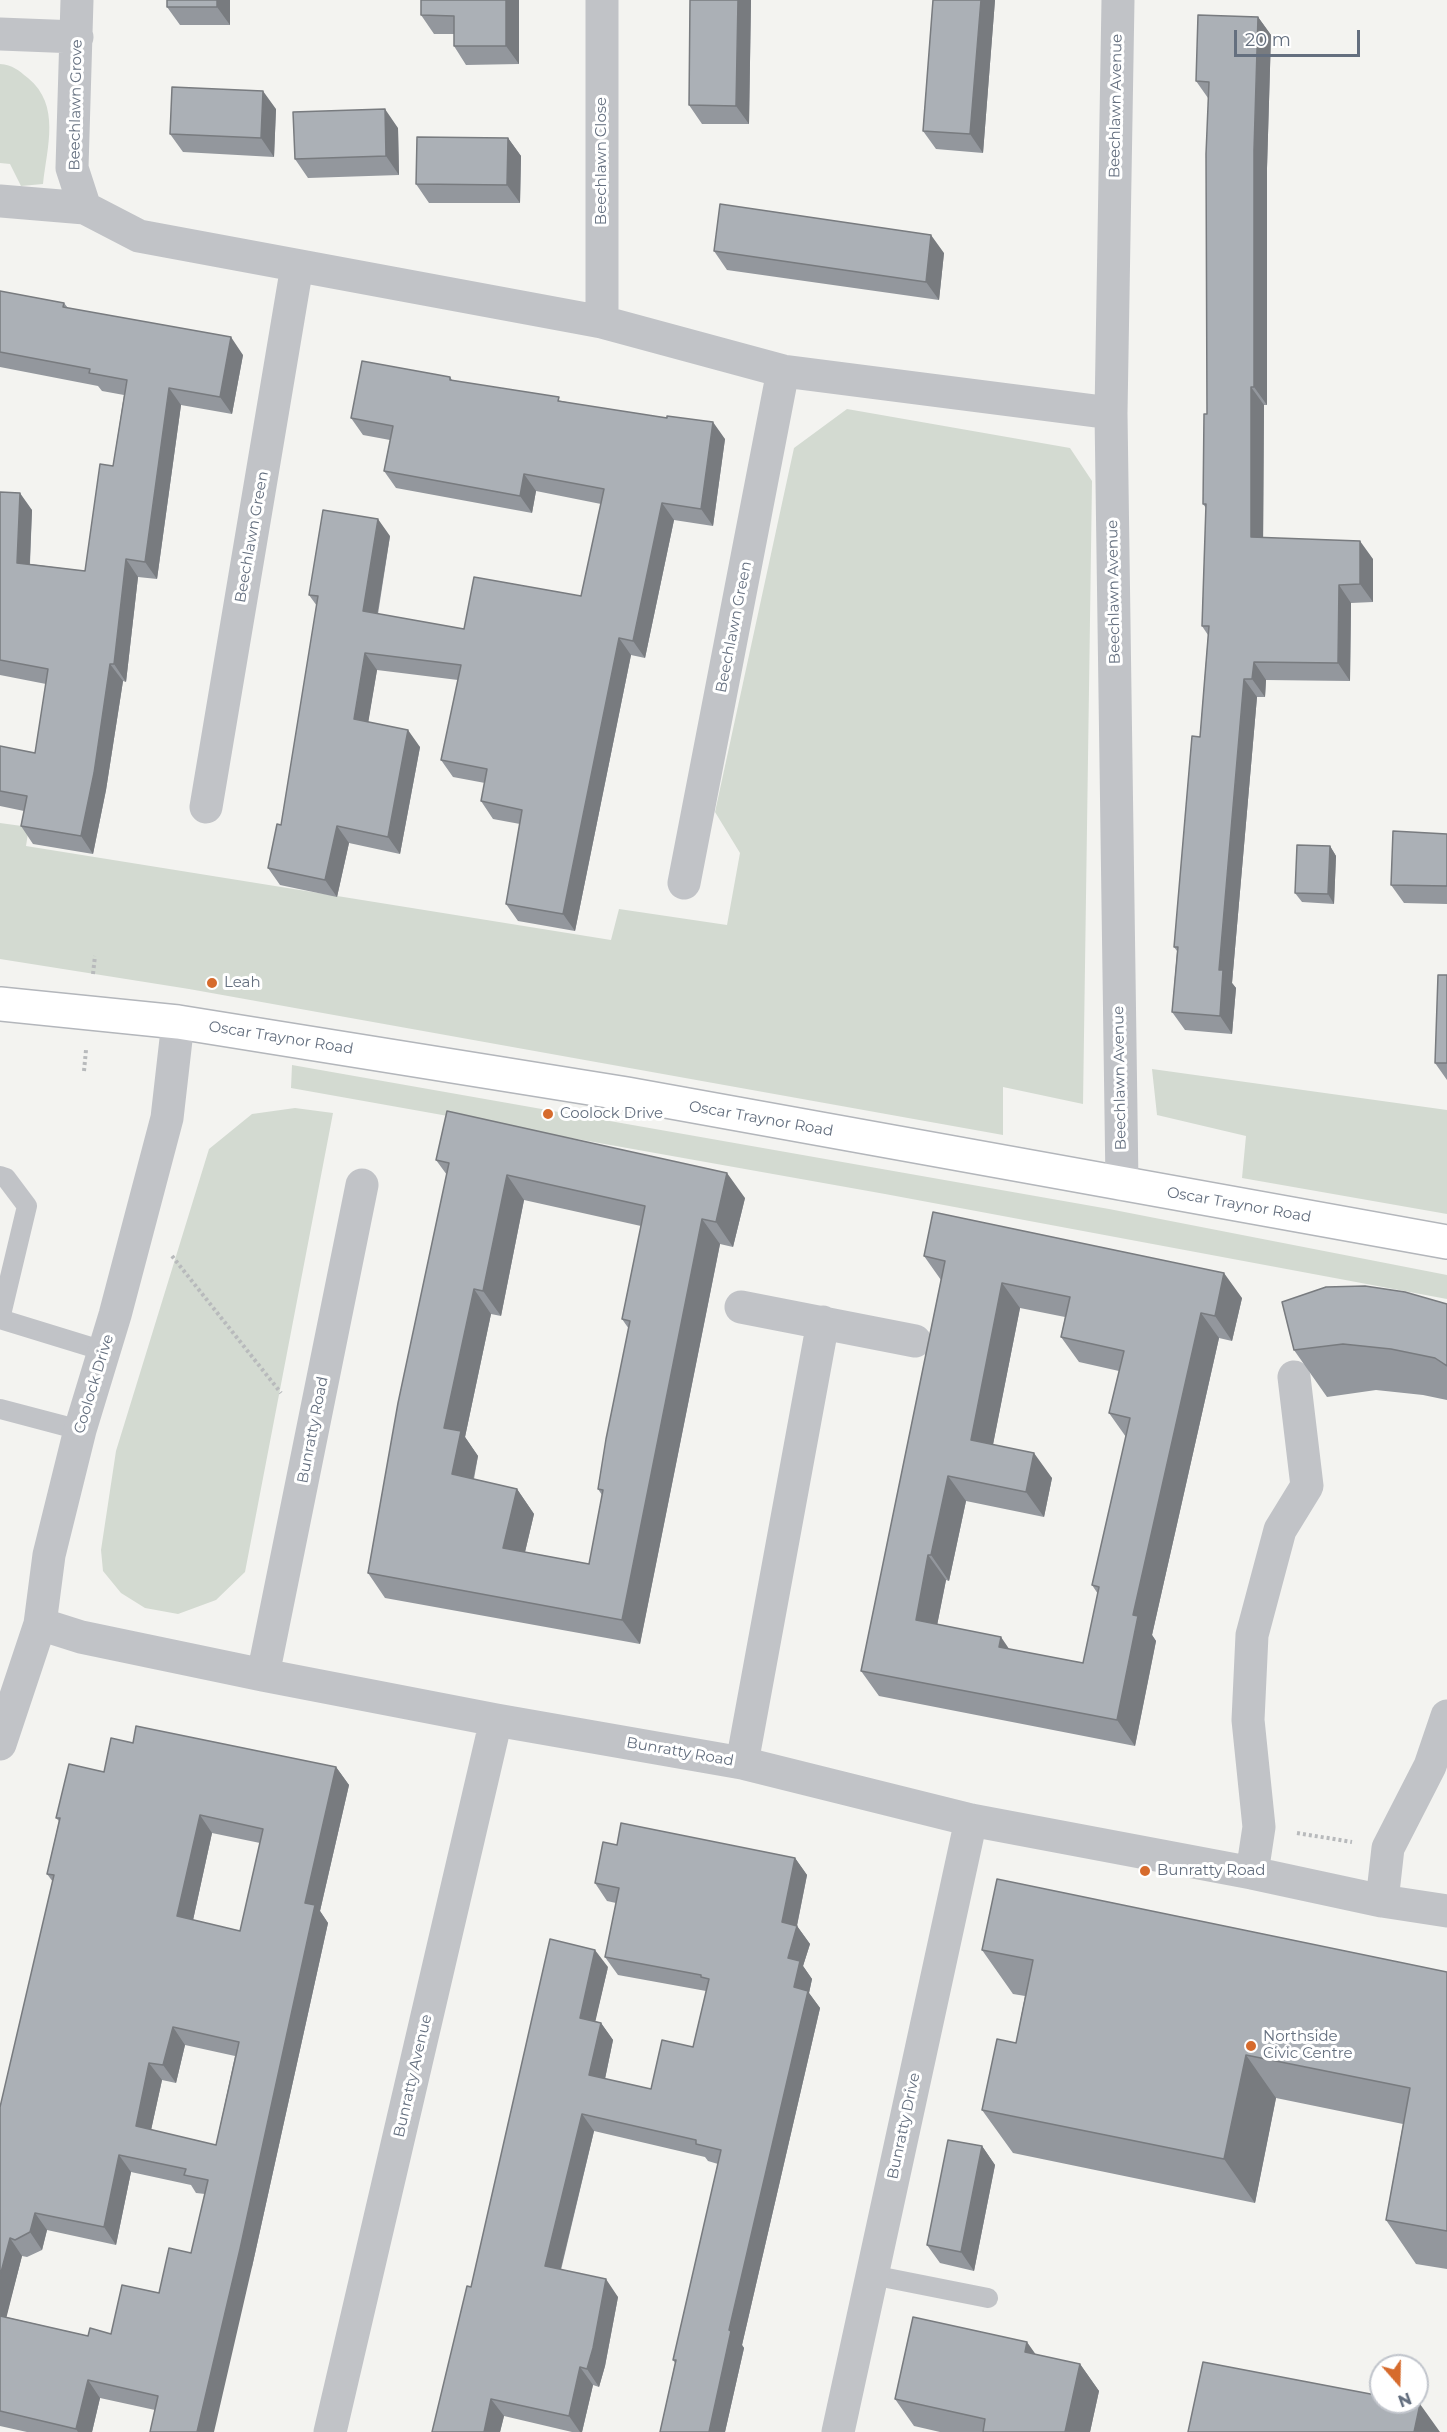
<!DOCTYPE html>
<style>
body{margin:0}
#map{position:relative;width:1447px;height:2432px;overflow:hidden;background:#f3f3f0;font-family:Montserrat,sans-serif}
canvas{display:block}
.north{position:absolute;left:1369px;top:2354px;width:60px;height:60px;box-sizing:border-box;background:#fff;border:2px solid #c1c5cc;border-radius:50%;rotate:160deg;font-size:16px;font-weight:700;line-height:24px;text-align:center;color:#646f7f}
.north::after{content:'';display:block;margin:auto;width:21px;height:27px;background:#d66b2d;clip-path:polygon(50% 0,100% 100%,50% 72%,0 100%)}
.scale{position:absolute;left:1234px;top:30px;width:126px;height:27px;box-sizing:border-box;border:3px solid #646f7f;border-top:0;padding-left:8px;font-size:18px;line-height:21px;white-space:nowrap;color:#646f7f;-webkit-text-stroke:4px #fff;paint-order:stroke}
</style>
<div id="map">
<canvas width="1447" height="2432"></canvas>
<div class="north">N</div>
<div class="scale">20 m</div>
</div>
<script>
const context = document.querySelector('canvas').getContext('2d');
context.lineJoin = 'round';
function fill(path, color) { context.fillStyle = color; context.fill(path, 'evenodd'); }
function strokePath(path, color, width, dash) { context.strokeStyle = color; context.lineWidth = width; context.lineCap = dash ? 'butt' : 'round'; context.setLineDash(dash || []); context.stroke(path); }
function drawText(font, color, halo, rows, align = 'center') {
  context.font = font + ' Montserrat,sans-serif'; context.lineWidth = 6; context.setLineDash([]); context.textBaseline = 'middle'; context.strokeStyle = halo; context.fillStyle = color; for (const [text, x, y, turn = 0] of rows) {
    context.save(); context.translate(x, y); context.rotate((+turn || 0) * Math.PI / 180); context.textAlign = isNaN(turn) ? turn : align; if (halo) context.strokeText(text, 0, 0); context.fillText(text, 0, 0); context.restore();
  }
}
fill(new Path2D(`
 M0 64C13 65 18 70 28 78 61 105 47 147 43 184L21 186 10 164 0 163Z
 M847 409 1070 448 1092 481 1083 1104 1003 1087V1135L189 989 0 959V823L29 827 26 846 611 940 619 909 727 925 740 853 715 812 794 448Z
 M292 1065 1109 1209 1447 1275V1299L885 1194 291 1088Z
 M1152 1069 1447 1110V1214L1242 1178 1246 1136 1157 1115Z
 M295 1108 333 1113 245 1572 216 1600 178 1614 145 1608 121 1593 103 1571 101 1550 116 1451 209 1149 252 1114Z`), '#d3dad1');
const secondary = new Path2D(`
 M0 1004 178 1022 627 1094 1447 1242`);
strokePath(secondary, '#b3b6bb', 36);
strokePath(new Path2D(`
 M93 974 95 956
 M84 1071 86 1050
 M172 1256 281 1393
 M1297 1833 1352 1842`), '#b8babc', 4, [3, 3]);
strokePath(new Path2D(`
 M0 1176 6 1178 27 1206 0 1319
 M0 1319 104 1351
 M0 1409 80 1430
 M872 2275 988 2298`), '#c1c3c7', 20);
strokePath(new Path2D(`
 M77 0 72 168 85 208
 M1118 0 1111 413 1122 1184
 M0 34 77 37
 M0 201 85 208 139 236 602 322 783 371 1111 413
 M602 322V0
 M206 807 297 266
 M684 883 783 371
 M741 1307 915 1341
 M40 1624 81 1637 263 1675 496 1720 742 1763 971 1820 1252 1873 1382 1901 1447 1911
 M263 1675 362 1185
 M0 1744 40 1624 49 1555 80 1430 115 1315 167 1118 178 1022
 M742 1763 823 1322
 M1252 1873 1259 1827 1248 1720 1252 1635 1280 1530 1307 1486 1294 1377
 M1382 1901 1388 1848 1430 1766 1447 1716
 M330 2432 496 1720
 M838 2432 971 1820`), '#c1c3c7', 33);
strokePath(secondary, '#fff', 33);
fill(new Path2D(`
 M230 0V25H180L167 7Z
 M519 0V64L466 65 454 46V34H434L421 15Z
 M690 0H751L749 124H702L689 105Z
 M933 0H995L983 153 936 149 923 131Z
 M1258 17 1271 35 1267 168V405H1264L1263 537 1373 559V602L1351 603 1350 681 1266 680 1265 697H1257L1232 983 1236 988 1232 1034 1185 1030 1172 1012 1177 951 1174 947 1200 737 1208 635 1202 626 1206 508 1203 504 1207 414 1208 98 1196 81Z
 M276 109 274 157 183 152 170 134Z
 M398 128 399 175 308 178 295 159Z
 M508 138 521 156 520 203H429L416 184Z
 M714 251 944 253 939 300 727 270Z
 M0 291 64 303 68 308 243 355 232 414 181 405 157 579 138 577 126 682 123 681 106 790 93 854 33 844 21 826 24 811 0 806V746L35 753 46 684 0 675V492L32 510 30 564 85 571 113 466 124 395 102 391 98 386 0 367Z
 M450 377 452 380 562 401 725 439 713 526 674 520 645 658 631 655 575 931 518 921 506 904 520 824 493 819 481 801 485 783 453 777 441 760 458 680 377 670 368 722 420 747 400 854 349 843 337 897 280 885 268 868 281 825 317 606 309 595 390 536 378 614 464 629 581 596 601 504 536 491 532 513 396 488 384 471 390 440 363 435 351 418Z
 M1447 834V904L1404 903 1391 885Z
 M1330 846 1336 856 1334 904 1302 902 1295 893Z
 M1447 975V1080L1435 1063Z
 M436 1160 745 1198 733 1247 720 1244 640 1644 385 1598 368 1573 447 1175ZM524 1200 641 1226 622 1319 629 1329 598 1489 602 1495 589 1564 525 1552 534 1514 517 1489 474 1479 478 1456 465 1437 491 1314 501 1316Z
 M924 1256 1242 1298 1232 1341 1219 1338 1152 1635 1156 1641 1135 1746 879 1696 861 1671 941 1280ZM1020 1308 1065 1317 1061 1337 1079 1362 1119 1371 1109 1413 1126 1437 1092 1585 1098 1594 1083 1663 1009 1649 937 1625 946 1580 949 1581 966 1501 1044 1517 1052 1478 993 1444Z
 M1447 1304V1400L1423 1395 1376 1390 1327 1397 1294 1350Z
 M133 1743 336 1767 349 1785 320 1911 328 1923 252 2267 155 2410 100 2398 92 2432H27L0 2426V2107L53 1882 47 1874 59 1821 56 1818 104 1772ZM212 1833 260 1843 240 1931 193 1920ZM185 2045 235 2056 216 2145 151 2130 162 2080 176 2083ZM131 2172 191 2185 196 2193 205 2194 191 2253 159 2293 111 2334 88 2336 6 2317 22 2256 27 2257 42 2250 47 2230 116 2245Z
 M617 1845 795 1858 807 1875 797 1926 810 1944 803 1966 812 1979 809 1993 820 2008 742 2345 744 2348 725 2432H660L675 2363 673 2360 718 2164 708 2161 705 2157 594 2131 561 2270 618 2297 605 2366 599 2387 593 2385 582 2432H572L504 2416 500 2432H432L471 2287 608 1967 595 2021 601 2023 613 2040 605 2079 651 2089 693 2047 706 1991 618 1975 605 1957 616 1903 607 1901 595 1883Z
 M982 1950 1447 1972V2269L1416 2264 1386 2220 1403 2124 1276 2098 1255 2203 1013 2153 982 2110 1016 2043 1025 1996 1013 1994Z
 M982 2146 995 2165 974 2271 940 2263 927 2245Z
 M1036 2355 1080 2364 1099 2391 1090 2432H940L914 2426 895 2399Z`), '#93979d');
fill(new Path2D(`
 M217 0H230V25L217 7Z
 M506 0H519V64L506 46Z
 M738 0H751L749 124 736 106Z
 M981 0H995L983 153 970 134Z
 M1258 17 1271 35 1267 168V405L1254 387V150Z
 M263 91 276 109 274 157 261 138Z
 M385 109 398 128 399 175 386 156Z
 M508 138 521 156 520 203 507 185Z
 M931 235 944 253 939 300 926 282Z
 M231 337 243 355 232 414 220 397Z
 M1251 387 1264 405 1263 555 1251 537Z
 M169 388 181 405 157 579 145 562Z
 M713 422 725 439 713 526 701 509Z
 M524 474 536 491 532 513 520 496Z
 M20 493 32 510 29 580 17 563Z
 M662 503 674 520 645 658 633 641Z
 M378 519 390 536 375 628 363 611Z
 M1360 541 1373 559V602L1360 584Z
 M126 559 138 577 126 682 114 664Z
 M1339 585 1351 603 1350 681 1338 663Z
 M619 638 631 655 575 931 563 914Z
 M365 653 377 670 366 736 354 719Z
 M1254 662 1266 680 1265 697 1252 679Z
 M110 664 123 681 106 790 93 854 81 836Z
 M1244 679 1257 697 1232 983 1236 988 1232 1034 1220 1016 1219 970Z
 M408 730 420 747 400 854 388 837Z
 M337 826 349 843 337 897 325 880Z
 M1330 846 1336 856 1334 904 1328 894Z
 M727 1173 745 1198 733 1247 716 1222Z
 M507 1175 524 1200 501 1316 483 1291Z
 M702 1219 720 1244 640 1644 622 1620Z
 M1224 1273 1242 1298 1232 1341 1215 1316Z
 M1002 1283 1020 1308 989 1465 971 1440Z
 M474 1289 491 1314 465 1437 478 1456 469 1499 452 1474 444 1428Z
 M1201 1313 1219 1338 1152 1635 1156 1641 1135 1746 1117 1720 1133 1615Z
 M1034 1453 1052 1478 1044 1517 1026 1492Z
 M948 1476 966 1501 949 1581 931 1555Z
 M517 1489 534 1514 520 1573 503 1548Z
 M928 1555 946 1580 933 1646 916 1620Z
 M1001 1637 1018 1662 999 1647Z
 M336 1767 349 1785 320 1911 328 1923 252 2267 214 2432H197L305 1903Z
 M200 1815 212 1833 190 1934 177 1916Z
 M795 1858 807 1875 796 1930 797 1926 810 1944 803 1966 812 1979 809 1993 820 2008 742 2345 744 2348 725 2432H709L794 1987 782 1922Z
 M595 1950 608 1967 592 2036 580 2018Z
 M601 2023 613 2040 602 2093 589 2075Z
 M173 2027 185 2045 176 2083 163 2065Z
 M1246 2055 1276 2098 1255 2203 1224 2159Z
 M149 2063 162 2080 148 2144 136 2126Z
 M582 2114 594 2131 557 2284 545 2266Z
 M982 2146 995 2165 974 2271 961 2252Z
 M119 2155 131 2172 116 2245 104 2227Z
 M35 2213 47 2230 42 2250 30 2232Z
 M10 2238 22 2256 3 2331 0 2327V2276Z
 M606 2279 618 2297 605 2366 599 2387 587 2369Z
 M1027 2342 1046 2369 1025 2352Z
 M1080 2364 1099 2391 1090 2432H1065Z
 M580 2367 593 2385 582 2432H580L569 2416Z
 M88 2380 100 2398 92 2432H78L76 2429Z
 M491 2399 504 2416 500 2432H484Z
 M1420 2404 1440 2432H1414Z`), '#787b7f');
const building = new Path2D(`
 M167 0H217V7H167Z
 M421 0H506V46H454V16L421 15Z
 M690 0H738L736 106 689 105Z
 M933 0H981L970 134 923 131Z
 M1198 15 1258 17 1254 150V387H1251V537L1360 541V584L1339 585 1338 663 1254 662 1252 679H1244L1219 970H1223L1220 1016 1172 1012 1178 947H1174L1192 736 1200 737 1209 626H1202L1206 504H1203L1204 414H1207L1206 154 1209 82 1196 81Z
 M172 87 263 91 261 138 170 134Z
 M385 109 386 156 295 159 293 112Z
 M417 137 508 138 507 185 416 184Z
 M720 204 931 235 926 282 714 251Z
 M0 291 64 303 63 307 231 337 220 397 169 388 145 562 126 559 114 664H110L94 773 81 836 21 826 27 796 0 791V746L35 753 48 669 0 660V492L20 493 17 563 85 571 100 464 113 466 127 380 89 373 90 369 0 352Z
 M362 361 450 377V380L559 397 558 401 667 418V416L713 422 701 509 662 503 633 641 619 638 563 914 506 904 522 810 481 801 487 769 441 760 461 665 365 653 354 719 408 730 388 837 337 826 325 880 268 868 277 824 281 825 318 596 309 595 323 510 378 519 363 611 464 629 474 577 581 596 604 489 524 474 520 496 384 471 393 426 351 418Z
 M1393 831 1447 834V886L1391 885Z
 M1297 845 1330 846 1328 894 1295 893Z
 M1438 975H1447V1063H1435Z
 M447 1111 727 1173 716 1222 702 1219 622 1620 368 1573 398 1403 449 1163 436 1160ZM507 1175 645 1206 622 1319 630 1321 606 1439 598 1489 603 1490 589 1564 503 1548 517 1489 452 1474 461 1431 444 1428 474 1289 483 1291Z
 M933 1212 1224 1273 1215 1316 1201 1313 1133 1615 1138 1616 1117 1720 861 1671 945 1261 924 1256ZM1002 1283 1070 1297 1061 1337 1124 1351 1109 1413 1130 1418 1092 1585 1099 1587 1083 1663 999 1647 1001 1637 916 1620 928 1555H931L948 1476 1026 1492 1034 1453 971 1440Z
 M1365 1286 1405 1292 1447 1304V1366L1435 1358 1391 1349 1343 1344 1294 1350 1282 1302 1326 1287Z
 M136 1726 336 1767 305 1903 315 1905 240 2249 197 2432H150L158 2396 88 2380 76 2429 0 2411V2316L88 2336 90 2328 111 2334 122 2285 159 2293 169 2248 191 2253 208 2180 184 2175 186 2169 119 2155 104 2227 35 2213 30 2232 15 2240 10 2238 0 2276V2107L54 1875 47 1874 60 1818H56L69 1764 104 1772 111 1738 133 1743ZM200 1815 263 1829 240 1931 177 1916ZM173 2027 239 2042 216 2145 136 2126 149 2063 163 2065Z
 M621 1823 795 1858 782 1922 797 1926 788 1958 800 1961 794 1987 808 1991 729 2330 731 2331 709 2432H660L676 2360H673L721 2150 696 2144V2140L582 2114 545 2266 606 2279 593 2348 587 2369 580 2367 569 2416 491 2399 484 2432H432L467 2286 471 2287 550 1939 595 1950 580 2018 601 2023 589 2075 651 2089 662 2040 693 2047 709 1979 701 1977V1975L605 1957 619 1888 595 1883 603 1842 617 1845Z
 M997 1879 1447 1972V2231L1386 2220 1410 2088 1246 2055 1224 2159 982 2110 997 2039 1016 2043 1033 1960 982 1950Z
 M948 2140 982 2146 961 2252 927 2245Z
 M913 2317 1027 2342 1025 2352 1080 2364 1065 2432H983L985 2419 895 2399Z
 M1203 2362 1381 2396V2402H1411L1420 2404 1414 2432H1188Z`);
fill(building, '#abb0b6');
strokePath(building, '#787b7f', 1.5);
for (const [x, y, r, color] of [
 [212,983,6,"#d66b2d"],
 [548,1114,6,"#d66b2d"],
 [1145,1871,6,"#d66b2d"],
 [1251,2046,6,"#d66b2d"]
]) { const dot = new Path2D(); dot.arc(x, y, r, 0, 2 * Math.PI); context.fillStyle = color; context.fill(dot); strokePath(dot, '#fff', 2); }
drawText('15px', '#646f7f', '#fff', [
 ["Beechlawn Grove",76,105,-89],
 ["Beechlawn Avenue",1116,106,-89],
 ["Beechlawn Close",602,161,-90],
 ["Beechlawn Green",252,537,-80],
 ["Beechlawn Avenue",1114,592,-91],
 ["Beechlawn Green",734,627,-79],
 ["Oscar Traynor Road",281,1038,9],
 ["Beechlawn Avenue",1120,1078,-91],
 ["Oscar Traynor Road",761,1119,10],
 ["Oscar Traynor Road",1239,1205,10],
 ["Coolock Drive",94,1384,-73],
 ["Bunratty Road",313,1430,-79],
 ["Bunratty Road",680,1752,10],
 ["Bunratty Avenue",413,2076,-77],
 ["Bunratty Drive",904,2126,-78]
]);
drawText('15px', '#646f7f', '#fff', [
 ["Leah",224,983],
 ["Coolock Drive",560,1114],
 ["Bunratty Road",1157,1871],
 ["Northside",1263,2037],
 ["Civic Centre",1263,2054]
], 'left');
</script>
